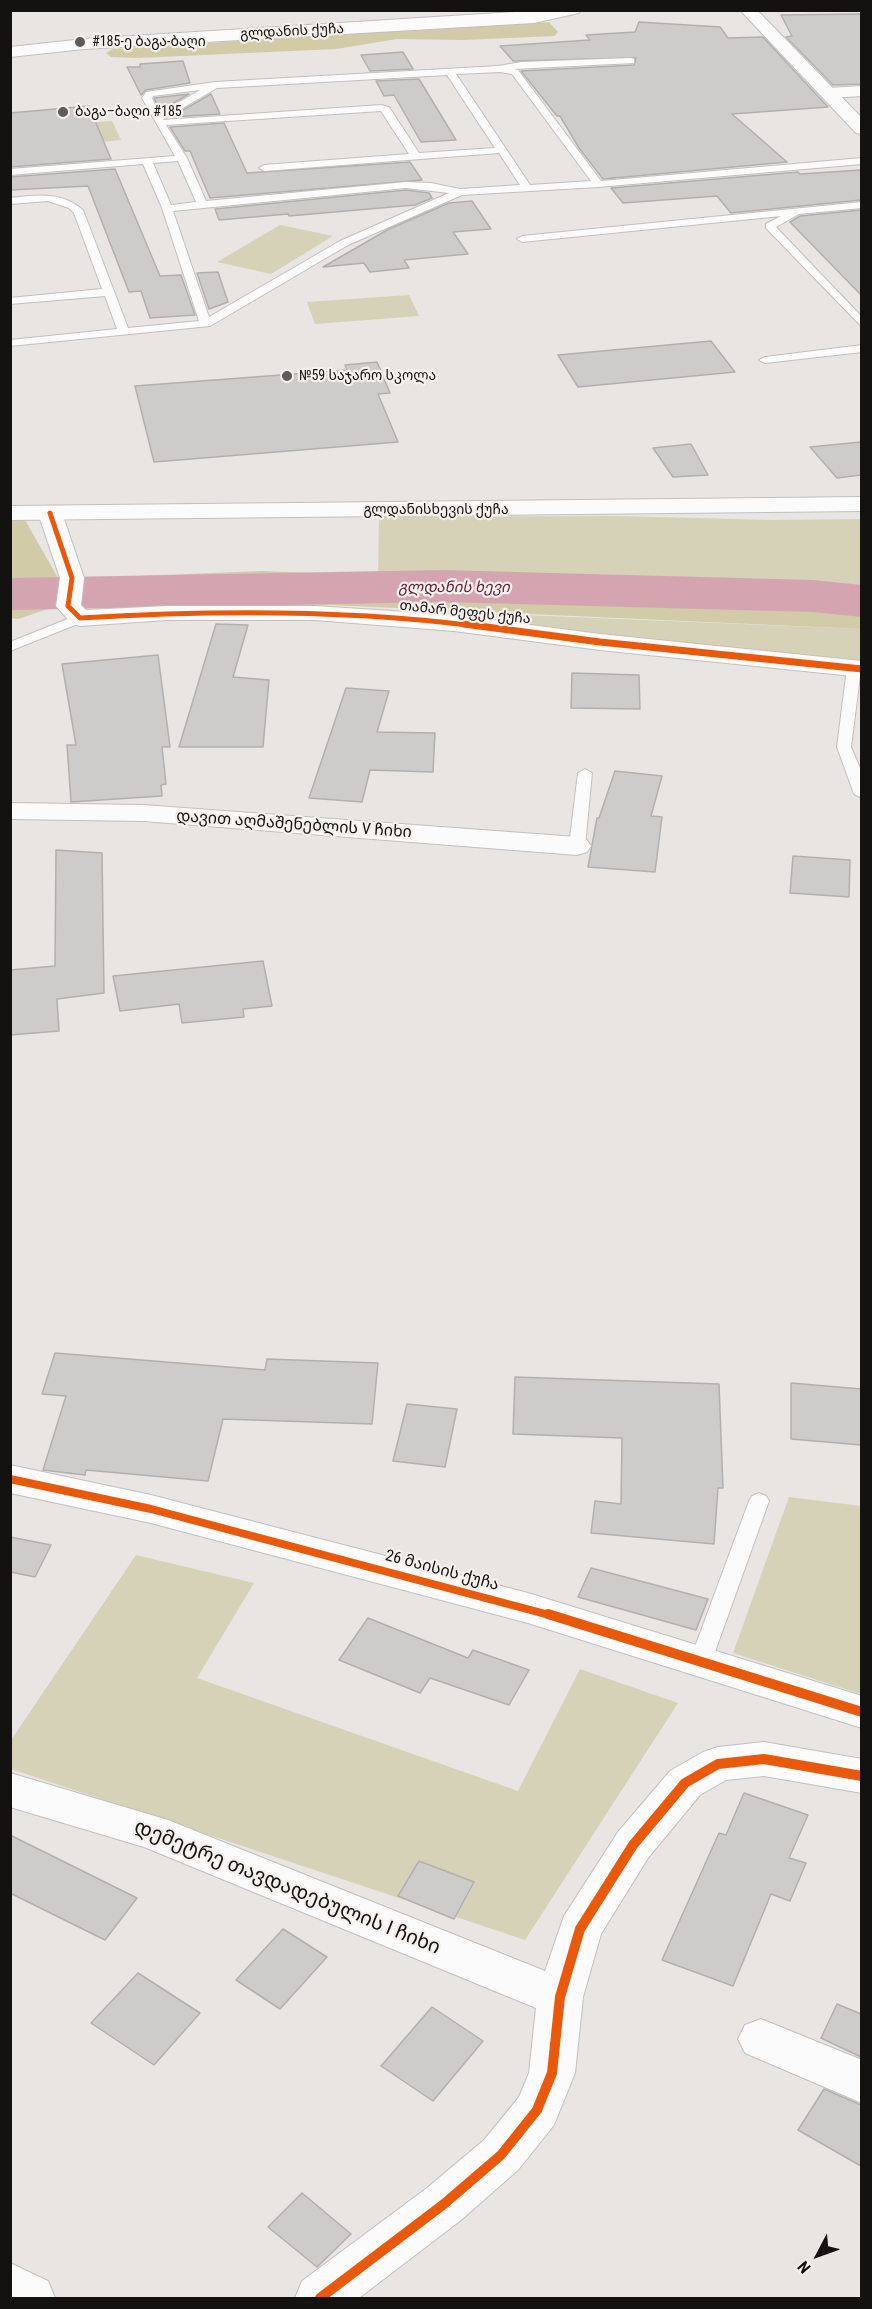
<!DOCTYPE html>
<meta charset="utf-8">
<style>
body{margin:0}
#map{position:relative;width:872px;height:2309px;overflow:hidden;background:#e8e5e3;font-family:"Roboto Condensed",sans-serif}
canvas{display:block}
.frame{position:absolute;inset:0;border:12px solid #141211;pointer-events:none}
.north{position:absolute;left:788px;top:2225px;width:60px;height:60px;-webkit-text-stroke:4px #f7f1ee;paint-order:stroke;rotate:229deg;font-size:16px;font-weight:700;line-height:24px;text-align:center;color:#141211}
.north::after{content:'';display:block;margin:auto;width:21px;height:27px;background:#141211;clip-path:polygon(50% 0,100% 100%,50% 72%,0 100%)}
</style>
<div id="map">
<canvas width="872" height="2309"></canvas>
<div class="frame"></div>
<div class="north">N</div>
</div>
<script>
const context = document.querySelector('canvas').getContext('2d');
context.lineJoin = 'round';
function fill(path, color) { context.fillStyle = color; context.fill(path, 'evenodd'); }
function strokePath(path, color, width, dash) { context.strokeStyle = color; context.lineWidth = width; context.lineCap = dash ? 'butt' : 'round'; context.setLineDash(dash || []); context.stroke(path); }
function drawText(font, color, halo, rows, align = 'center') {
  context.font = font + ' "Roboto Condensed","Noto Sans Georgian",sans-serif'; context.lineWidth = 4.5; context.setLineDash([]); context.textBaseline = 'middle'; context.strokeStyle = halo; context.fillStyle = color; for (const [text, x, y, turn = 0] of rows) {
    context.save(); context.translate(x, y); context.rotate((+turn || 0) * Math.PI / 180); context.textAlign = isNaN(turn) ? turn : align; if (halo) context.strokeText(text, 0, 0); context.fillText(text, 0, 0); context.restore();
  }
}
fill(new Path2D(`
 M112 121 121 140 91 143 82 123Z
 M280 225 333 236 271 274 217 262Z
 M409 295 419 316 315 324 307 302Z
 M617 516 773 520 861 519V593L378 575 379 517Z
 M426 611 861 629V664L596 637Z
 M789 1497 861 1506V1694L733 1653Z
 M136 1555 254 1583 197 1678 518 1791 580 1669 678 1703 525 1940 11 1769V1740Z`), '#d6d2b8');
fill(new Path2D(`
 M549 22 558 32 554 36 464 40 397 39 336 49 138 58 111 57 106 53 113 49 126 48Z
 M11 520H25L58 578 54 607 18 619 11 618Z
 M262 571 861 593V629L330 605 83 606 87 578Z`), '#d1cba8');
fill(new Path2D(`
 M442 570 813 580 862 585V617L813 612 442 602 10 610V578Z`), '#d4a5b0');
const building = new Path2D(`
 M861 14V84L833 85 786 37 792 36 781 15Z
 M639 22 720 27 728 38 763 37 828 107 732 114 787 162 603 179 579 148 560 116H557L521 71 634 65 636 58 513 61 500 46 590 40 586 35 635 32Z
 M403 52 413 69 370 71 361 55Z
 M183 61 190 83 146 90 141 95 127 67H140V64Z
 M419 79 456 140 421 142 394 95 384 96 376 81Z
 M189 94 160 111 154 98Z
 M211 94 220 114 171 117Z
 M89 106 111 159 10 167V113Z
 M224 123 247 173 410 162 422 180 210 198 190 151H185L170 127Z
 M115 169 160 276 181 275 195 315 150 318 141 291 129 292 88 186 10 190V177Z
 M861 170V200L731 213 717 196 623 203 611 188 798 172 800 174Z
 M406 190 429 193 432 198 415 205 289 216 288 214 219 220 215 209Z
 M472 201 491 229 453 232 468 254 404 260 409 268 370 272 364 263 323 267 389 229 449 203Z
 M861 210V295L790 222 800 216Z
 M218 272 228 302 209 309 197 273Z
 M711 341 735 372 578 387 558 355Z
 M377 362 390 393 378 394 398 442 154 462 135 386 347 370 345 365Z
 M861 442V475L837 478 810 447Z
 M691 444 708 475 673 477 653 448Z
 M216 624 248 625 233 677 269 680 263 747H179Z
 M158 655 170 747H162L166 784 161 785 162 796 71 802 67 745H76L62 664Z
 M572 673 639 675 640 709 571 708Z
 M346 688 389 691 377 732 435 733 433 772 370 770 362 802 309 798Z
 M615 771 662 776 651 816 662 817 655 872 588 867 597 818H599Z
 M56 850 102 853 104 993 57 999 59 1031 10 1035V970L55 966Z
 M793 856 850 860 849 897 790 893Z
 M263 961 272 1006 243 1009 244 1017 182 1023 179 1004 120 1011 113 976Z
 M55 1353 265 1370 267 1359 378 1363 372 1424 223 1419 208 1481 86 1470 85 1475 43 1470 66 1396 42 1394Z
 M515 1377 719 1384 723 1488H718L714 1544 591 1533 595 1501 621 1504 622 1438 513 1434Z
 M791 1383 861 1389V1445L791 1439Z
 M407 1404 457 1409 445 1467 393 1461Z
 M10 1537 51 1545 35 1577 10 1572Z
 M591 1568 708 1599 696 1630 578 1597Z
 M368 1618 468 1658 473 1650 529 1670 509 1705 430 1678 420 1693 339 1660Z
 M744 1793 808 1815 789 1858 806 1863 790 1901 771 1894 733 1986 662 1960 719 1833 726 1835Z
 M10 1835 137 1898 105 1940 10 1893Z
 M419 1861 474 1882 454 1919 398 1896Z
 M283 1929 327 1957 280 2009 236 1980Z
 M138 1973 200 2013 154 2065 91 2023Z
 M837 2004 861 2014V2057L821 2038Z
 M432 2007 483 2041 433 2101 381 2066Z
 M824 2089 861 2105V2166L798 2130Z
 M302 2193 351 2234 317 2267 268 2227Z`);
fill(building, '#ceccca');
strokePath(building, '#b2b0ae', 1.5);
const lane = new Path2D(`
 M631 58 634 59V63L514 69 518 70 601 181 862 158V164L598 187 462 195 348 245 210 326 10 346V340L117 329 105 296 10 304V298L102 289 74 213 69 208 48 201 10 204V198C36 195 62 191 83 210L128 328 199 321 162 208 143 164 10 175V169L175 156 142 98 146 92 215 82 498 66 522 62ZM500 72 512 74 591 181 530 185 456 74ZM447 75 495 148 419 153 389 107 381 105 162 120 217 88ZM200 90 159 114 152 98 153 96ZM381 111 409 154 264 165 259 168 264 171 499 153 520 185 460 189 431 183 406 182 206 201 187 158 166 125ZM178 161 196 202 171 205 153 163ZM406 188 449 193 340 241 209 317 173 211Z
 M862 202V208L799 214 776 227 862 317V327L766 228V224L781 216 522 242 517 239 522 236Z
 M862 345V352L765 363 759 360 765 357Z
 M80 614 87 618 85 621 10 651V642Z
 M854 664 861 668 851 747 862 773V798L854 794 837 747 847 668Z
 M585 769 592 773 585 846 577 851 569 846 578 773Z
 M759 1493 766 1496 769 1501 711 1663 708 1669 700 1672 692 1669 689 1663 749 1501 752 1496Z`);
const street = new Path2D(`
 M547 10H581L579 13 534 23 84 49 10 57V47L84 39Z
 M862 86V96L828 98 819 93 828 88Z
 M50 506 58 508 62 513 84 578 81 605 86 610 167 606H315L454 615 600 634 862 661V677L600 650 454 631 315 620H167L80 626 71 623 56 606 60 578 38 513 42 508Z
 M10 803 143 805 577 837 587 840 591 846 587 852 577 855 143 821 10 819Z
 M764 1742 862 1759V1793L764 1776 726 1780 700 1795 648 1858 601 1934 583 1997 575 2073 554 2125 518 2170 461 2220 359 2298H295L302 2281 427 2188 484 2140 519 2097 529 2073 536 2008 144 1847 10 1807V1773L168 1820 545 1971 564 1916 618 1832 670 1771 703 1752 718 1747Z
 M761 2019 862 2060V2103L745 2053 738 2039 745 2025Z
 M10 2263 48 2281 55 2298H10Z`);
const secondary = new Path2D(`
 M740 10H757L862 118V134L856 133Z
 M862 497V511L10 520V506Z
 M10 1465 151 1495 528 1593 862 1696V1728L528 1623 151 1523 10 1493Z`);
strokePath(lane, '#c2c0bf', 2);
strokePath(street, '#c2c0bf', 2);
strokePath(secondary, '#c2c0bf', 2);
fill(lane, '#fcfbfb');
fill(street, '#fcfbfb');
fill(secondary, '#fcfbfb');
strokePath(new Path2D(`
 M50 513 72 578 68 606 80 618C212 610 345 609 476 626`), '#e8590c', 5);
strokePath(new Path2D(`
 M464 624 600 642 862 669`), '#e8590c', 7);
strokePath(new Path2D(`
 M10 1479 151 1509 553 1616`), '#e8590c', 8);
strokePath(new Path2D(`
 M548 1614 862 1712
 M320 2298 444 2204 501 2155 537 2110 552 2073 560 1997 580 1929 633 1845 685 1783 718 1764 764 1759 862 1776`), '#e8590c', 10);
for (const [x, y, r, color] of [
 [80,42,6,"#5e5c5a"],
 [63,112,6,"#5e5c5a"],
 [287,376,6,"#5e5c5a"]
]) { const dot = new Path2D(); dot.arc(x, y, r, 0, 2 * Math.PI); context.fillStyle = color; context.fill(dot); strokePath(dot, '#f7f1ee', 2); }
drawText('14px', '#141211', '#f7f1ee', [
 ["გლდანის ქუჩა",292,32,-3],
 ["გლდანისხევის ქუჩა",436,510],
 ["თამარ მეფეს ქუჩა",465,613,6]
]);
drawText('14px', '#141211', '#f7f1ee', [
 ["#185-ე ბაგა-ბაღი",92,42],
 ["ბაგა–ბაღი #185",75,112],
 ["№59 საჯარო სკოლა",299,376]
], 'left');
drawText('italic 15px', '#681a36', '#f7f1ee', [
 ["გლდანის ხევი",454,588]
]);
drawText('16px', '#141211', '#f7f1ee', [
 ["დავით აღმაშენებლის V ჩიხი",294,825,4],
 ["26 მაისის ქუჩა",442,1571,15]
]);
drawText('20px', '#141211', '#f7f1ee', [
 ["დემეტრე თავდადებულის I ჩიხი",287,1888,22]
]);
</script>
